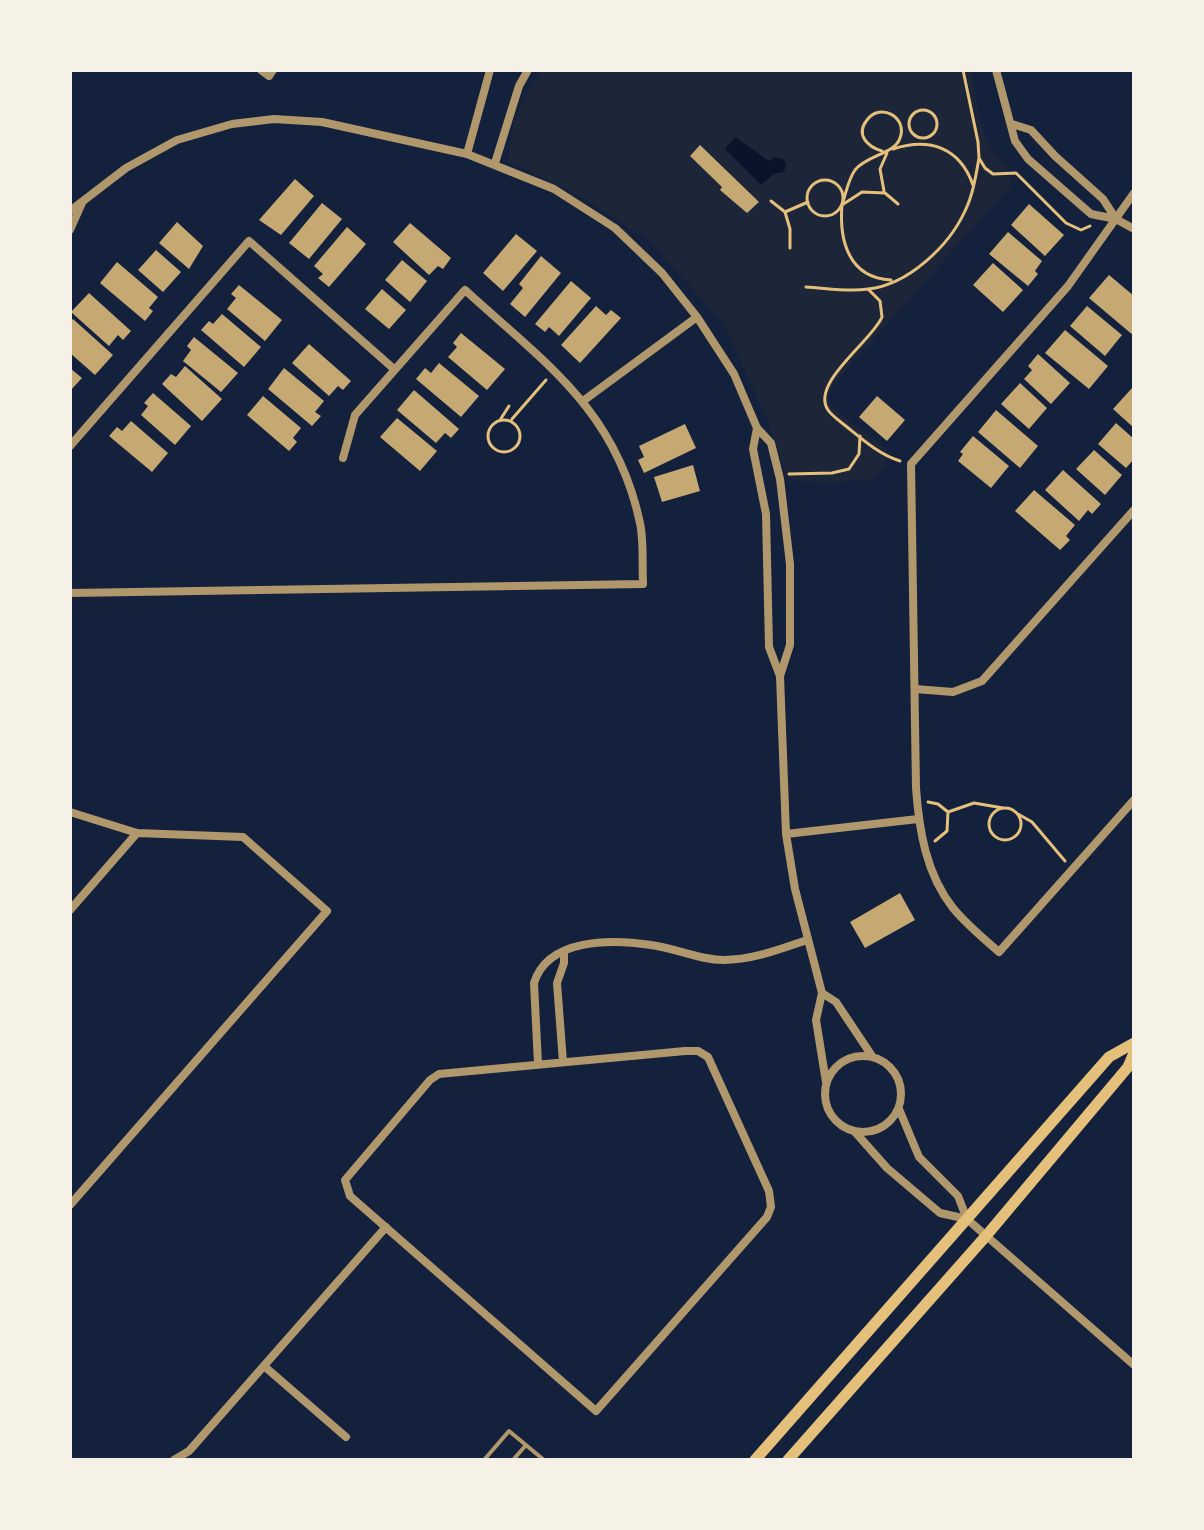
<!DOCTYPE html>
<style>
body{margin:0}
#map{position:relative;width:1204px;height:1530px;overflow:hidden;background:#14213d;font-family:Cabin,sans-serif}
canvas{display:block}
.frame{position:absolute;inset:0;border:72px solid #f6f1e7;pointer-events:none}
</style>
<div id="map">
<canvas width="1204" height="1530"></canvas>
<div class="frame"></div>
</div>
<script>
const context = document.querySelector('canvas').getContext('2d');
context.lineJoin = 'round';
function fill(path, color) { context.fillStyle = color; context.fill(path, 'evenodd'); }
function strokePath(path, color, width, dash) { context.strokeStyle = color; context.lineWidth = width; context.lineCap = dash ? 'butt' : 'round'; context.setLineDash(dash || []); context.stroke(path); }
fill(new Path2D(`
 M542 70H971C974 93 978 118 987 140 996 159 1006 160 1012 184L834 384 827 399 844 417 887 449 885 465 874 479 828 483 787 479 768 420 722 321 646 238 572 192 509 162C510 120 519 104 542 70Z`), '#1d2539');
fill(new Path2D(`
 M735 137 769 161 774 157 783 159 786 164 784 172 774 174 761 185 725 149Z`), '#0b132b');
fill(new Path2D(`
 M700 145 759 202 747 213 720 190 722 187 690 156Z
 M295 179 314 196 281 235 259 220Z
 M322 203 342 219 309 259 289 243Z
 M1029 204 1064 235 1045 256 1011 225Z
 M177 222 203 246 189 269 159 243Z
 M410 223 451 258 443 269 438 266 429 275 393 242Z
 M347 227 366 244 329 287 318 278 323 274 314 266Z
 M1008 232 1042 261 1035 271 1038 274 1028 286 989 254Z
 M516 234 537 251 503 291 483 273Z
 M156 250 181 272 163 292 138 270Z
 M541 256 561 273 525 317 510 304 523 288 519 284Z
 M402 260 427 281 410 302 385 280Z
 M117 262 158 297 149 308 153 311 145 321 100 283Z
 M993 263 1023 290 1003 312 973 285Z
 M1109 275 1134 296V336L1089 298Z
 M571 281 591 298 559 336 549 327 545 332 535 324Z
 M239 285 282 320 265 341 227 309 236 298 231 294Z
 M382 289 406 310 389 329 365 309Z
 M89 293 131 331 123 340 118 335 109 346 71 312Z
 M596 306 606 315 611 310 621 318 580 363 561 345Z
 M1087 306 1122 335 1105 356 1070 326Z
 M222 314 261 347 244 367 201 330 209 321 213 324Z
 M73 319 113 355 95 375 70 353V322Z
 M1065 330 1108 366 1089 389 1045 353Z
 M461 333 505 369 487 390 448 357 457 347 453 343Z
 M194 337 238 373 221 392 183 361 191 350 187 346Z
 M309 344 351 381 343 390 338 386 329 396 292 363Z
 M1038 354 1070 383 1051 404 1024 379 1032 370 1028 366Z
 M439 363 479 396 461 417 416 379 425 368 431 373Z
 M185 366 222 399 202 421 162 384 171 374 176 377Z
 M70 368 82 378 70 391Z
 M284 368 324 401 315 412 321 416 312 426 268 389Z
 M1020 383 1047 408 1029 429 1001 404Z
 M1132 388 1134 390V428L1113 409Z
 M414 390 459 429 451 438 445 433 436 443 397 410Z
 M153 393 191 426 175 445 141 415 148 406 144 403Z
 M263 396 301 428 293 438 297 442 289 451 247 415Z
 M877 396 905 420 887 441 859 417Z
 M996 410 1038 446 1020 468 978 432Z
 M397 418 437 451 420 471 380 437Z
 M131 421 168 453 152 472 109 436 117 427 122 431Z
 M1116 423 1134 439V459L1126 468 1098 444Z
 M685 424 696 448 644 473 638 460 644 457 639 446Z
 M973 436 1009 466 991 488 958 461 963 454 960 452Z
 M1094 450 1122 475 1105 495 1076 469Z
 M693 465 700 491 662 502 654 477Z
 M1063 470 1101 504 1092 514 1088 510 1079 521 1045 490Z
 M1034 490 1075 525 1066 536 1070 540 1060 550 1015 511Z
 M900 893 915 920 865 948 850 922Z`), '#c6a872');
strokePath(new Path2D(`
 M963 70 978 142 979 158 985 168 993 174 1016 173 1066 223 1081 230 1090 226
 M909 124a14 14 0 1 1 28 0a14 14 0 1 1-28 0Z
 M893 149C930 137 960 148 973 185
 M807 198a18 18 0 1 1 36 0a18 18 0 1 1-36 0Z
 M884 191 880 169 887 153
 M771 201 785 212
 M842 205C846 193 848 180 855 170 867 155 895 154 900 138 908 117 880 102 867 120 855 135 868 147 882 151
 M790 248V229L785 212 808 202
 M891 280C849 278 839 241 842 205L862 192 885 193 898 204
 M806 287C826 288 848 292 868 289 908 285 949 246 965 211 973 195 976 175 979 158
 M868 289 880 301 882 317C872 341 810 383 828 410 832 416 841 422 847 427 863 440 880 455 900 461
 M512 419 546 380
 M488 436a16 16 0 1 1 32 0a16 16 0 1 1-32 0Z
 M500 420 509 406
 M789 474 832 473 849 469 859 454 860 436
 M928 802 938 804 948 812 974 803 1003 808
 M989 824a16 16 0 1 1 32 0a16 16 0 1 1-32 0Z
 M1018 814 1032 822 1065 861
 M935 841 947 831 948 812`), '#e5c07b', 3);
strokePath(new Path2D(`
 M484 1460 509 1431 544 1460
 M513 1460 526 1445`), '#b1986c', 4);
strokePath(new Path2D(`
 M261 70 269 76 273 70
 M996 70 1015 141 1028 159 1091 214 1116 219 1134 229
 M1012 124 1031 130 1055 156 1103 199 1116 219
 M467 154 490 70
 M495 163 519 86 528 70
 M1134 193 1068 286 911 464 916 788C919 830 926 874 953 908 966 924 983 938 999 952L1134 800
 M70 211 126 168 177 140 232 124 274 119 322 122 467 154 554 189 615 228 662 273 697 317 734 374 757 428 771 443 780 479 790 564V645L780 676
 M70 230 82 203
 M583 401 697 317
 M757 428 753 449 766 514 769 647 780 676 786 834 795 889 822 993 816 1020 826 1082
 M70 446 249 241 394 369
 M70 593 643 584C642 564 644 542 640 523 616 410 545 363 465 290L355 415 343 458
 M915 689 953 692 982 681 1134 510
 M70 812 137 833 243 837 327 911 70 1205
 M786 834 918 819
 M70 910 137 833
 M822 993 836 1002 872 1056
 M685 1051H698L708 1057 769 1191 771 1207 767 1217 596 1411 350 1196 345 1180 430 1080 439 1074Z
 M825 1094a38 38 0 1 1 76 0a38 38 0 1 1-76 0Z
 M563 1062 557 983 564 963V953
 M538 1064 534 983C548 938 611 939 651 945 676 948 698 960 724 960 753 960 780 949 807 940
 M899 1109 919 1157 958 1196 967 1219 1134 1365
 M855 1132 887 1168 940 1213 967 1219
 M264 1366 346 1437
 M174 1460 189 1451 386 1227`), '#b1986c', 8);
strokePath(new Path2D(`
 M755 1460 1109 1057 1134 1043
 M788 1460 986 1236 1128 1067 1134 1053`), '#e5c07b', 11);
</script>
